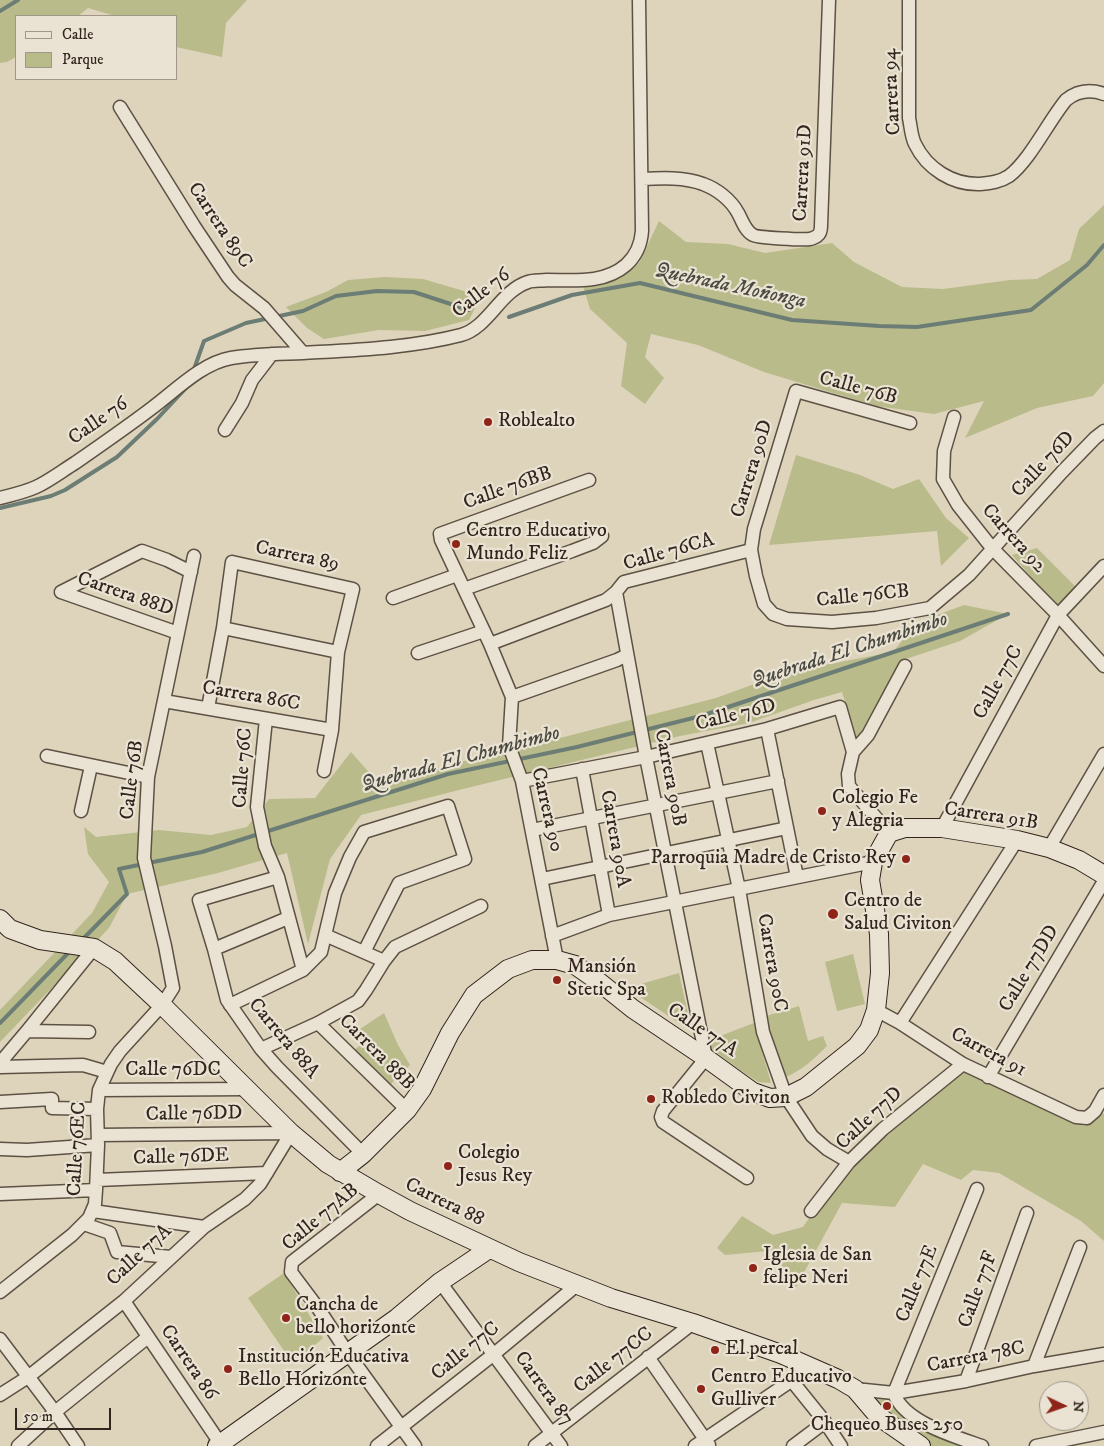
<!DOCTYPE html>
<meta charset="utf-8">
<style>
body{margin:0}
#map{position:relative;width:1104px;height:1446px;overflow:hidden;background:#ded4bb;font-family:"IM FELL DW Pica",serif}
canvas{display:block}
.legend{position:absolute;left:15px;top:15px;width:162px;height:65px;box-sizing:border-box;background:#eae3d3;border:1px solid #a0978a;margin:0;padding:6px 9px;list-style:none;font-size:15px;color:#32251d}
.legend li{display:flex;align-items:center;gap:10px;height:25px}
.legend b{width:25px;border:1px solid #a0978a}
.north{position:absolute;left:1039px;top:1381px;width:50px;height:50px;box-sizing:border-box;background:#eae3d3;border:1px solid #a0978a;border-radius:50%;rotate:93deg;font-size:14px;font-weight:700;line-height:20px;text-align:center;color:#32251d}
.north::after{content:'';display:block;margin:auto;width:18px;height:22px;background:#8f2418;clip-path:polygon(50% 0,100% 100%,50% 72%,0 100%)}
.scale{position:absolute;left:15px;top:1408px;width:96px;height:22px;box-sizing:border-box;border:2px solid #32251d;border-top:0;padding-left:6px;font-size:15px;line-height:18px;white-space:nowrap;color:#32251d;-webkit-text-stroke:4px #eae3d3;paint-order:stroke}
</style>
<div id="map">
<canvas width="1104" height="1446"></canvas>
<ul class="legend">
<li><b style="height:6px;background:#eae3d3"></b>Calle</li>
<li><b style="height:14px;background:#b9bb8b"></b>Parque</li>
</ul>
<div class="north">N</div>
<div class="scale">50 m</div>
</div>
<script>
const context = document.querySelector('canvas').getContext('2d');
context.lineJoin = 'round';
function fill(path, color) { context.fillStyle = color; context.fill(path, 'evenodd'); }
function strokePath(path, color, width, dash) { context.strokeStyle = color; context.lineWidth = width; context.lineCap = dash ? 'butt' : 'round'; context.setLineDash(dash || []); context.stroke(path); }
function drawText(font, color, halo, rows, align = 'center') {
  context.font = font + ' "IM FELL DW Pica",serif'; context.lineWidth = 4.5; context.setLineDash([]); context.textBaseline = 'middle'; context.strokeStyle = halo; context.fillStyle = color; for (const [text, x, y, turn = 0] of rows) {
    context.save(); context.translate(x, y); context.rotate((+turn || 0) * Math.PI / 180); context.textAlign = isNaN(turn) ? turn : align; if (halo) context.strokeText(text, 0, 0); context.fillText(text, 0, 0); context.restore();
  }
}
fill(new Path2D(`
 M0 0H247L226 23 222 57 176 47V16H115L88 8 78 16H16V57L7 62 0 63Z
 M1104 205V383L1093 396 1037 408 965 438 984 401 934 414 876 406 764 372 698 345 651 334 645 357 664 378 645 404 621 386 627 343 590 309 583 286 610 281 639 263 659 221 686 242 728 244 765 253 832 243 854 262 902 287 943 289 1010 280 1037 279 1070 260 1079 229Z
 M385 277 423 279 464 291 476 306 469 320 425 331 379 330 324 339 307 328 286 307 326 292 348 280Z
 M796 455 860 475 893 489 919 479 946 518 969 538 941 566 937 531 769 545Z
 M1037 548 1075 586 1058 608 1012 555Z
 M964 605 1008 614 960 641 900 661 857 739 842 692 814 700 749 723 680 736 463 789 361 815 330 859 308 944 287 853 218 873 127 894 109 928 0 1042V1010L92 913 109 882 88 854 84 827 96 837 159 830 211 835 247 827 269 799 315 798 351 752 374 778 430 769 556 739 716 698 787 672 893 652 916 623Z
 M853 954 865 1004 837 1011 825 962Z
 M679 973 692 1032 627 988Z
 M799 1006 808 1041 823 1036 827 1046C812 1061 804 1069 784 1078L774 1049 766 1016Z
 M384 1013 398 1045 410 1065 388 1087 351 1052 364 1043 357 1031Z
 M754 1023 771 1083 758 1082 736 1067 709 1047 707 1041Z
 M964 1072 1084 1126 1101 1111 1104 1114V1241L1081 1221 999 1173 973 1170 961 1180 923 1164 895 1207 842 1203 796 1287 780 1280 779 1250 725 1255 717 1248 742 1216 773 1235 803 1227 830 1188 854 1164 887 1136 907 1115Z
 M284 1273 323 1338 293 1364 248 1298Z
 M894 1393 902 1406 982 1446H921L863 1398Z`), '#b9bb8b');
strokePath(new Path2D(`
 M0 11 18 0
 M509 317 572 295 640 283 792 320 879 326 917 327 1031 310 1087 265 1104 245
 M193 372 204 341 246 323 303 311 336 296 377 291 414 292 469 310
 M0 508 51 496 65 490 117 457 157 419 187 387
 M81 941 127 894 119 869 202 852 448 774 577 747 701 716 1008 614
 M0 1023 72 949`), '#6c7d75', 4);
const street = new Path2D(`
 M909 0V118C911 127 911 136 915 144 927 169 953 185 980 184 990 183 1000 182 1009 176 1030 160 1048 122 1066 100 1077 91 1090 89 1104 94
 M120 107 194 226 228 277 235 285 264 308 303 353
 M642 179C662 178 685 177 703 184 717 189 731 200 738 213 742 220 745 231 753 235 757 238 804 240 810 239 811 239 816 237 817 236 820 234 821 230 821 226L829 0
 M954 417 944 451 943 479 958 505 992 548 1058 615 1104 666
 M910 423 796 391 754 529 751 550 756 576 764 604 773 614 787 619 832 622 876 618 930 608 969 575 1062 472 1095 438 1104 431
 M225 430 242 403 252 380 272 354
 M0 498C12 495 25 492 36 487 49 481 62 471 75 463 101 445 127 427 152 408 175 391 202 363 231 358 255 354 279 354 303 353 354 350 411 348 461 335 488 328 500 291 528 282 533 280 541 281 547 280 574 280 604 284 626 265 636 256 641 245 642 231L639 0
 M464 589 572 551 593 543 602 536
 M61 592 142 551 167 560 191 572
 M61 592 178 633
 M616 592 646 757 706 1058 663 1111 661 1117 663 1122 747 1178
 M393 598 457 575
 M223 628 338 652
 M490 644 606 600 616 592 624 582 751 550
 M418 653 484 631
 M512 697 617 660 627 655
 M164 701 332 730
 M208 708 223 628 232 562 353 589 338 652 332 730 324 771
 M266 719 257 807 265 846 278 877 303 970
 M767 729 797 877
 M707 743 739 889 763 1032 786 1097 812 1136 827 1149 849 1162
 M853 752 868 735 905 666
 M47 756 148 777
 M582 769 609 915
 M522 781 646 757 767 729 840 707 853 752 848 774 849 786 889 833
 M81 811 91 766
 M942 828 1058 615 1104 566
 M532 830 778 781
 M1049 848 1104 754
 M278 877 199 900 214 949 227 1000 261 1049 277 1067 363 1154
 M542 879 787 828
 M325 935 384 961
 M552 936 609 915 873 862
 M214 949 288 918
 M557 960 522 781 509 746 512 697 490 644 441 540 440 534 589 480
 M230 1005 303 970 321 952 335 893 350 857 364 832 448 806 465 859 399 883 364 952
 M876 1010 900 1023 963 1064 1076 1117 1087 1118 1095 1111 1104 1095
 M318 1023 407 1110
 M900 1023 1017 840
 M27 1031 89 1032
 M261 1049 318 1023 358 1001 366 990 384 961 395 947 481 906
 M0 1063 27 1031 94 948
 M0 1067 83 1065 107 1072
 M988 1077 1104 881
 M99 1090 247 1089
 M0 1102 52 1099V1108L97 1109
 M0 1149 27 1150 98 1145
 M97 1180 267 1173
 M977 1189 894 1393C903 1422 956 1437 982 1446
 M0 1194 96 1190
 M379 1194 292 1262 291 1272 318 1308 347 1352 415 1446
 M93 1211 204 1227
 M811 1211 849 1162 883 1129 963 1064
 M84 1224 110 1233 117 1252 171 1257
 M440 1282 561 1446
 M0 1292 72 1235 89 1218 95 1204 96 1190 98 1145 97 1109 99 1090 111 1064 120 1051 162 1005 173 988 165 946 144 858 148 777 194 556
 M124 1301 222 1446
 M0 1339 55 1412 78 1446
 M648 1357 709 1445
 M1034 1366 1080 1247
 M792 1381 825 1422 841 1446
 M966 1381 1027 1213
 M855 1389 894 1393 966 1381 1034 1366 1104 1354
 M0 1395 28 1377 124 1301 204 1227 245 1199 260 1184 291 1133 98 1135
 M18 1446 55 1412 148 1337
 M377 1446 494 1354 577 1285
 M535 1446 693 1323
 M695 1446 810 1368
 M793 1446 825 1422
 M1036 1446 1104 1432`);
const secondary = new Path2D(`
 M0 919 10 929 40 940 94 948 115 961 162 1005 291 1133 328 1164 379 1194 410 1211 519 1262 611 1298 693 1323 781 1354 838 1379 855 1389 878 1416 921 1446
 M340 1172 363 1154 407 1110 422 1089 450 1033 474 995 508 969 532 960H557L575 965 598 981 633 1009 706 1058 753 1092 770 1098 786 1097 806 1087 857 1046 869 1030 876 1010 880 973 879 934 870 880 873 862 889 833 905 828H942L1017 840 1049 848 1079 860 1104 875
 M217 1446 397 1318 440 1282 489 1249`);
strokePath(street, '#5d5144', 15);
strokePath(secondary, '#32251d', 20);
strokePath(street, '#eae3d3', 12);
strokePath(secondary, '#eae3d3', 18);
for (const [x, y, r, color] of [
 [488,422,5,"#8f2418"],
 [456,544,5,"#8f2418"],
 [822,811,5,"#8f2418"],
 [906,859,5,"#8f2418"],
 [833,914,6,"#8f2418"],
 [557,980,5,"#8f2418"],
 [651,1099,5,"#8f2418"],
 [448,1166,5,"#8f2418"],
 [753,1268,5,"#8f2418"],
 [286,1318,5,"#8f2418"],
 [715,1350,5,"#8f2418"],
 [228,1369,5,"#8f2418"],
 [701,1389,5,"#8f2418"],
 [887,1406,5,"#8f2418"]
]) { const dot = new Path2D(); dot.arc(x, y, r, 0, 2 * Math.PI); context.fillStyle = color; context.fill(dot); strokePath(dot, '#eae3d3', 2); }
drawText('20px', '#32251d', '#eae3d3', [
 ["Carrera 94",893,92,-93],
 ["Carrera 91D",804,173,-87],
 ["Carrera 89C",219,226,56],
 ["Calle 76",482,294,-38],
 ["Calle 76B",858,389,15],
 ["Calle 76",99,422,-35],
 ["Calle 76D",1044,465,-47],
 ["Carrera 90D",753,469,-73],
 ["Calle 76BB",508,489,-20],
 ["Carrera 92",1013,539,48],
 ["Calle 76CA",669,553,-16],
 ["Carrera 89",297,557,12],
 ["Carrera 88D",125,595,19],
 ["Calle 76CB",863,597,-6],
 ["Calle 77C",999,683,-61],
 ["Carrera 86C",251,697,10],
 ["Calle 76D",736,716,-14],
 ["Calle 76C",244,768,-86],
 ["Carrera 90B",669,778,79],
 ["Calle 76B",133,780,-83],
 ["Carrera 90",546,810,77],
 ["Carrera 91B",991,817,9],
 ["Carrera 90A",614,839,80],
 ["Carrera 90C",771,963,80],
 ["Calle 77DD",1030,969,-59],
 ["Calle 77A",702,1031,34],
 ["Carrera 88A",283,1039,50],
 ["Carrera 88B",376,1053,45],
 ["Carrera 91",988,1053,28],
 ["Calle 76DC",173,1071],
 ["Calle 76DD",194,1115,-1],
 ["Calle 77D",870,1119,-43],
 ["Calle 76EC",78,1149,-87],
 ["Calle 76DE",181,1158,-2],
 ["Carrera 88",444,1203,26],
 ["Calle 77AB",321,1218,-40],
 ["Calle 77A",140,1256,-43],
 ["Calle 77E",918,1284,-68],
 ["Calle 77F",979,1290,-70],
 ["Calle 77C",466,1352,-39],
 ["Carrera 78C",976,1358,-11],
 ["Calle 77CC",614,1361,-38],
 ["Carrera 86",188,1363,56],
 ["Carrera 87",543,1389,54]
]);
drawText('20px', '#32251d', '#eae3d3', [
 ["Roblealto",498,422],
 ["Centro Educativo",466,532],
 ["Mundo Feliz",466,555],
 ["Colegio Fe",832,799],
 ["y Alegria",832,822],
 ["Parroquia Madre de Cristo Rey",896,859,"right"],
 ["Centro de",844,902],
 ["Salud Civiton",844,925],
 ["Mansión",567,968],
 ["Stetic Spa",567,991],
 ["Robledo Civiton",661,1099],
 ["Colegio",458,1154],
 ["Jesus Rey",458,1177],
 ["Iglesia de San",763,1256],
 ["felipe Neri",763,1279],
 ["Cancha de",296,1306],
 ["bello horizonte",296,1329],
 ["El percal",725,1350],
 ["Institución Educativa",238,1358],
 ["Bello Horizonte",238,1381],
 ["Centro Educativo",711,1378],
 ["Gulliver",711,1401],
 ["Chequeo Buses 250",887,1426,"center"]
], 'left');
drawText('italic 21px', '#4a4a42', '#eae3d3', [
 ["Quebrada Moñonga",730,287,12],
 ["Quebrada El Chumbimbo",850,651,-18],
 ["Quebrada El Chumbimbo",461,760,-15]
]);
</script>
